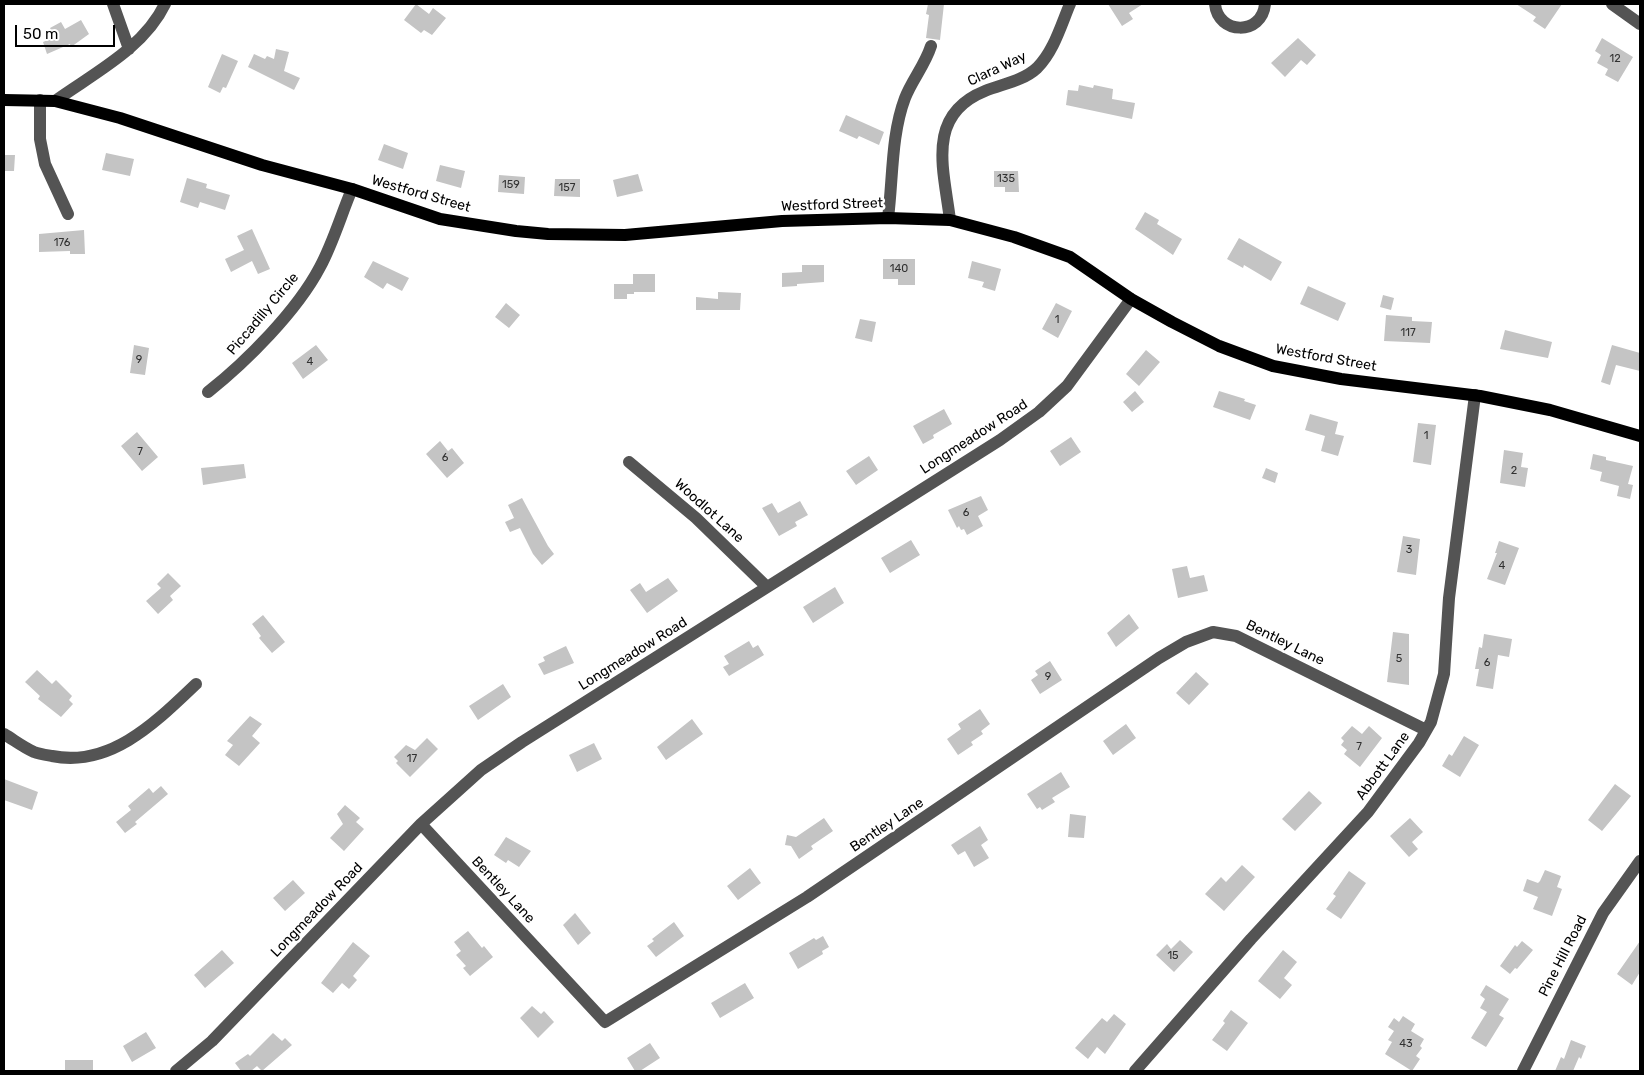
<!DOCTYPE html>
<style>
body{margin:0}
#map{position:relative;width:1644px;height:1075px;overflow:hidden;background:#fff;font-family:Rubik,sans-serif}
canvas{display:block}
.frame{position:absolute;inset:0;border:5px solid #000;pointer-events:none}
.scale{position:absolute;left:15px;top:25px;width:100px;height:22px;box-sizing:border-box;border:2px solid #000;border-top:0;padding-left:6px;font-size:15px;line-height:18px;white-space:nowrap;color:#000;-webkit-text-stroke:4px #fff;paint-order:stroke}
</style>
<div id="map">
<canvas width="1644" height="1075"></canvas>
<div class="frame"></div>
<div class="scale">50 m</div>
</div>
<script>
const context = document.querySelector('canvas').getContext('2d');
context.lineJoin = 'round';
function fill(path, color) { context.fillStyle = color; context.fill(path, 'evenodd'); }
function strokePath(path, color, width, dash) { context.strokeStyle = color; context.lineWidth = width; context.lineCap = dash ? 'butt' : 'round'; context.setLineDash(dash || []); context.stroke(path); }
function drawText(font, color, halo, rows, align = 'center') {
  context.font = font + ' Rubik,sans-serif'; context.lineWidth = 5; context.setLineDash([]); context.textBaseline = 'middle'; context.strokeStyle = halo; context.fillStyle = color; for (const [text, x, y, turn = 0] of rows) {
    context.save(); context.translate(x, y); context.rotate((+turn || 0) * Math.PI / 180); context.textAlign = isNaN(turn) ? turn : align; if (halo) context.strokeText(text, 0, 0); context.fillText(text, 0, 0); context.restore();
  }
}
fill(new Path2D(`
 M416 4 429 14 433 8 446 18 432 35 424 30 421 33 404 20Z
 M928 4H944L940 40 926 38 929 15 926 14Z
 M1108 4H1143L1129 13 1133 19 1122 26Z
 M1516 4H1562L1545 29 1533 21 1536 17Z
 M81 20 89 34 71 47 70 44 47 54 43 42 55 37 50 28 61 22 65 29Z
 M1298 38 1316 55 1307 65 1301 60 1285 77 1271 63Z
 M1602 38 1633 57 1618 82 1605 75 1608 69 1597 63 1601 55 1595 51Z
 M276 49 289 52 284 71 300 78 294 90 248 67 254 54 265 59 267 56 274 59Z
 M222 54 238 61 226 88 223 87 220 93 208 87Z
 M1079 85 1093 88 1094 85 1113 89 1112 99 1135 103 1132 119 1066 105 1068 90 1078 91Z
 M846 115 884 132 879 145 859 136 857 139 839 131Z
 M384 144 408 153 403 169 378 160Z
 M106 153 134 159 130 176 102 170Z
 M4 155H15L14 171H4Z
 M440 165 465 171 461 188 436 181Z
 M994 171H1018L1019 192H1005V187H994Z
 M638 174 643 191 617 197 613 180Z
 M499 175 525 177 524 194 498 192Z
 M187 178 207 184 206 188 230 195 225 210 200 202 198 208 180 202Z
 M555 179H580V197L554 196Z
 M1145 212 1159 220 1157 224 1182 239 1173 255 1135 229Z
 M252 229 270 269 258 274 252 261 231 272 225 259 244 250 237 236Z
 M84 230 85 254H70V251L39 252V234Z
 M1239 238 1282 262 1271 281 1244 265 1243 268 1227 259Z
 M883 259H915V285H898V279H883Z
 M373 261 409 278 402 291 387 283 383 289 364 277Z
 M972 261 1001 269 995 291 982 287 984 282 968 278Z
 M802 265H824V282L797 284V286L782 287V273L802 272Z
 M633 274H655V292H634V294H627V299H614V284H633Z
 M1308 286 1346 303 1338 321 1300 304Z
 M718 292 741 293 740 310H696V297L718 299Z
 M1383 295 1394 298 1391 310 1380 307Z
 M506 303 520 315 509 328 495 317Z
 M1056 303 1072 311 1058 338 1042 329Z
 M1386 315 1412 317V321L1432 322 1430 343 1384 341Z
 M860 319 876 322 872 342 855 338Z
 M1505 330 1552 342 1548 358 1500 349Z
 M134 345 149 348 145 375 130 373Z
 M316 345 328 360 303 379 292 363Z
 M1612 345 1640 353V371L1616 365 1610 385 1601 382Z
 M1146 350 1160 362 1139 386 1126 374Z
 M1135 391 1144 402 1132 412 1123 402Z
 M1219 391 1245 399 1244 401 1256 405 1250 420 1213 407Z
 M944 409 952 424 933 435 934 438 923 444 913 426Z
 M1310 414 1338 422 1335 434 1344 436 1338 456 1321 451 1325 436 1305 430Z
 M1418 423 1436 425 1431 465 1413 462Z
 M137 432 158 457 142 471 121 446Z
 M1071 437 1081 452 1060 466 1050 451Z
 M440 441 448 451 452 448 464 463 447 478 426 454Z
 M1504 450 1523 453 1521 467 1528 468 1525 487 1500 483Z
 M1593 454 1606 457V460L1633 466 1628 484 1633 485 1630 499 1617 496 1619 486 1600 481 1602 472 1590 469Z
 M869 456 878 470 856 485 846 471Z
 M244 464 246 478 203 485 201 468Z
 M1266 468 1278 473 1275 483 1262 478Z
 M981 496 988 510 978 516 983 526 967 535 964 529 961 530 959 526 957 528 948 510Z
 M522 498 548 546 554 554 542 565 533 554 520 528 510 532 505 522 514 518 508 505Z
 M800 501 808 515 795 522 797 526 779 536 762 508 772 503 778 513Z
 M1403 536 1420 539 1416 575 1397 572Z
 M911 540 920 555 890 573 881 558Z
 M1499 541 1519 548 1505 585 1487 579 1497 553H1495Z
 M1187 566 1190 578 1204 575 1208 591 1178 598 1172 569Z
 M168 573 181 586 170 596 173 600 158 614 146 601 161 588 157 584Z
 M668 578 678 591 647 613 630 590 640 583 646 592Z
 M835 587 844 603 813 623 803 607Z
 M1129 614 1139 628 1116 647 1107 633Z
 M263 615 285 642 272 653 259 638 261 636 252 624Z
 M1393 632 1409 634V685L1387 682Z
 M1484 634 1512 639 1509 657 1498 655 1493 689 1476 686 1479 669H1475L1479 647 1482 648Z
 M749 641 753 648 758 645 764 655 729 676 723 667 729 664 724 656Z
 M566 646 574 663 544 675 538 664 545 661 543 657Z
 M1050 661 1062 680 1040 694 1031 680 1038 675 1035 671Z
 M37 670 52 684 56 680 72 696 69 700 73 704 61 717 38 699 40 696 25 682Z
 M1196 672 1209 684 1189 705 1176 693Z
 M503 684 511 697 478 720 469 706Z
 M980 709 990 724 981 731 983 734 971 742 973 745 958 755 947 739 961 729 958 724Z
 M250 716 262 724 252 736 260 743 239 766 225 755 233 745 227 741Z
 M692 719 703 734 666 760 657 747Z
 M1126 724 1136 738 1113 755 1103 741Z
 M1352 726 1362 734 1369 726 1382 738 1360 767 1344 754 1347 750 1341 745 1344 741 1341 738Z
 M1464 736 1479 745 1460 777 1442 766 1449 754 1452 756Z
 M427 738 438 749 410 777 396 763 398 761 394 757 406 745 415 750Z
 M594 743 602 759 577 772 569 755Z
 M1061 772 1070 787 1052 798 1055 802 1042 810 1040 807 1037 809 1027 794Z
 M4 779 38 792 32 810 4 800Z
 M1615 784 1631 796 1602 831 1588 820Z
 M161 786 168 794 135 822 137 824 125 833 116 822 131 810 128 806 149 788 153 793Z
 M1309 791 1322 803 1295 831 1282 819Z
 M345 805 360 818 356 822 364 829 344 851 330 838 343 824 337 814Z
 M1070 814 1086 816 1084 838 1068 837Z
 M824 818 833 831 811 846 813 849 799 859 791 846 785 845 787 835 796 837Z
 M1410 818 1423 832 1412 842 1418 849 1409 857 1390 836Z
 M980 826 988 840 981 845 989 858 974 867 965 851 958 855 951 845Z
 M506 837 531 851 519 867 508 860 506 863 494 855Z
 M1242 865 1255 877 1224 911 1205 894 1221 877 1226 882Z
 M750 868 761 883 738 900 727 886Z
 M1545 870 1561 876 1557 887 1562 889 1552 916 1533 909 1538 897 1523 891 1527 879 1538 883 1540 881Z
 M1349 871 1366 883 1341 919 1326 909 1336 896 1333 894Z
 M293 880 305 893 285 911 273 898Z
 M575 913 591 933 578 945 563 925Z
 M674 922 684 936 656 957 647 946 654 941 652 939Z
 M468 931 482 948 484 946 493 957 470 976 463 968 466 966 456 955 461 951 454 942Z
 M823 936 829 947 822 951 823 954 798 969 789 953 814 938 816 940Z
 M1180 940 1193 952 1174 972 1156 955 1167 944 1171 949Z
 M1522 941 1533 950 1517 969 1515 968 1510 974 1500 966 1515 945 1517 947Z
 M1640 941V972L1632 985 1617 974Z
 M353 942 370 956 353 976 357 980 349 989 342 983 333 993 321 983Z
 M222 950 234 963 205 988 194 975Z
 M1283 950 1297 962 1284 978 1292 985 1280 999 1258 981Z
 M745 983 754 998 720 1018 711 1003Z
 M1486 985 1509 999 1499 1015 1504 1018 1486 1047 1471 1038 1487 1012 1480 1008 1485 999 1480 995Z
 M532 1006 541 1014 544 1011 554 1022 538 1038 520 1018Z
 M1231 1010 1248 1023 1227 1051 1212 1040 1225 1023 1223 1021Z
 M1114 1014 1126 1024 1105 1054 1097 1047 1088 1059 1075 1048 1102 1018 1107 1022Z
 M1403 1016 1415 1024 1411 1031 1424 1039 1420 1046 1422 1048 1416 1056 1420 1059 1412 1071 1385 1054 1392 1042 1388 1040 1394 1031 1388 1027 1394 1018 1399 1022Z
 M146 1032 156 1048 132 1062 123 1046Z
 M273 1033 282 1041 285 1038 292 1045 262 1071 257 1066 251 1071H241L235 1063 248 1054 250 1056Z
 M1571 1040 1586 1046 1581 1059 1579 1057 1573 1071H1555L1561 1057 1564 1059Z
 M650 1043 660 1058 640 1071H635L627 1058Z
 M65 1060H93V1071H65Z`), '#c4c4c4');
strokePath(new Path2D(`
 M113 4 129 49
 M1215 4C1218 35 1262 36 1265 4
 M1612 4 1640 24
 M40 100V139L45 164 68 214
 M55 101C94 73 144 48 165 4
 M888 218C893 179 891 135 905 98 912 80 925 65 931 46
 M950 220C944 170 925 115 985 91 1002 84 1023 81 1037 68 1054 51 1061 25 1070 4
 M208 392C246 362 297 311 320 267 333 243 341 215 352 189
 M629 462 696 518 767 587
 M4 734C14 740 23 747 34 752 39 754 46 755 52 756 111 768 157 721 196 684
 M421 824 605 1022 807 897 1159 658 1186 642 1213 632 1236 636 1426 730
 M176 1071 212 1041 421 824 481 770 522 742 1000 440 1039 412 1067 386 1131 299
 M1135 1071 1251 939 1368 812 1419 743 1431 722 1444 674 1449 598 1475 395
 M1523 1071 1603 913 1640 861`), '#545454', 12);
strokePath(new Path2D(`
 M4 100 55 101 120 118 262 165 352 189 440 219 516 231 548 234 625 235 782 221 888 218 950 220 1014 237 1070 257 1131 299 1172 322 1219 346 1273 366 1341 379 1480 396 1550 410 1640 436`), '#000', 12);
drawText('11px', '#313131', null, [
 ["12",1615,59],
 ["135",1006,179],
 ["159",511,185],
 ["157",567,188],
 ["176",62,243],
 ["140",899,269],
 ["1",1057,320],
 ["117",1408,333],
 ["9",139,360],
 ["4",310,362],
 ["1",1426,436],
 ["7",140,452],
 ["6",445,458],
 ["2",1514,471],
 ["6",966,513],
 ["3",1409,550],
 ["4",1502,566],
 ["5",1399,659],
 ["6",1487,663],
 ["9",1048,677],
 ["7",1359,747],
 ["17",412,759],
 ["15",1173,956],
 ["43",1406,1044]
]);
drawText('14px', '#000', '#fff', [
 ["Clara Way",997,69,-25],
 ["Westford Street",421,194,16],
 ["Westford Street",832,205,-2],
 ["Piccadilly Circle",263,314,-50],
 ["Westford Street",1326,358,10],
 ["Longmeadow Road",974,437,-33],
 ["Woodlot Lane",709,511,42],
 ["Bentley Lane",1285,643,26],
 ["Longmeadow Road",633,654,-32],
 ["Abbott Lane",1383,766,-54],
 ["Bentley Lane",887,825,-34],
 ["Bentley Lane",503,890,47],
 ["Longmeadow Road",317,910,-46],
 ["Pine Hill Road",1563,956,-63]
]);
</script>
